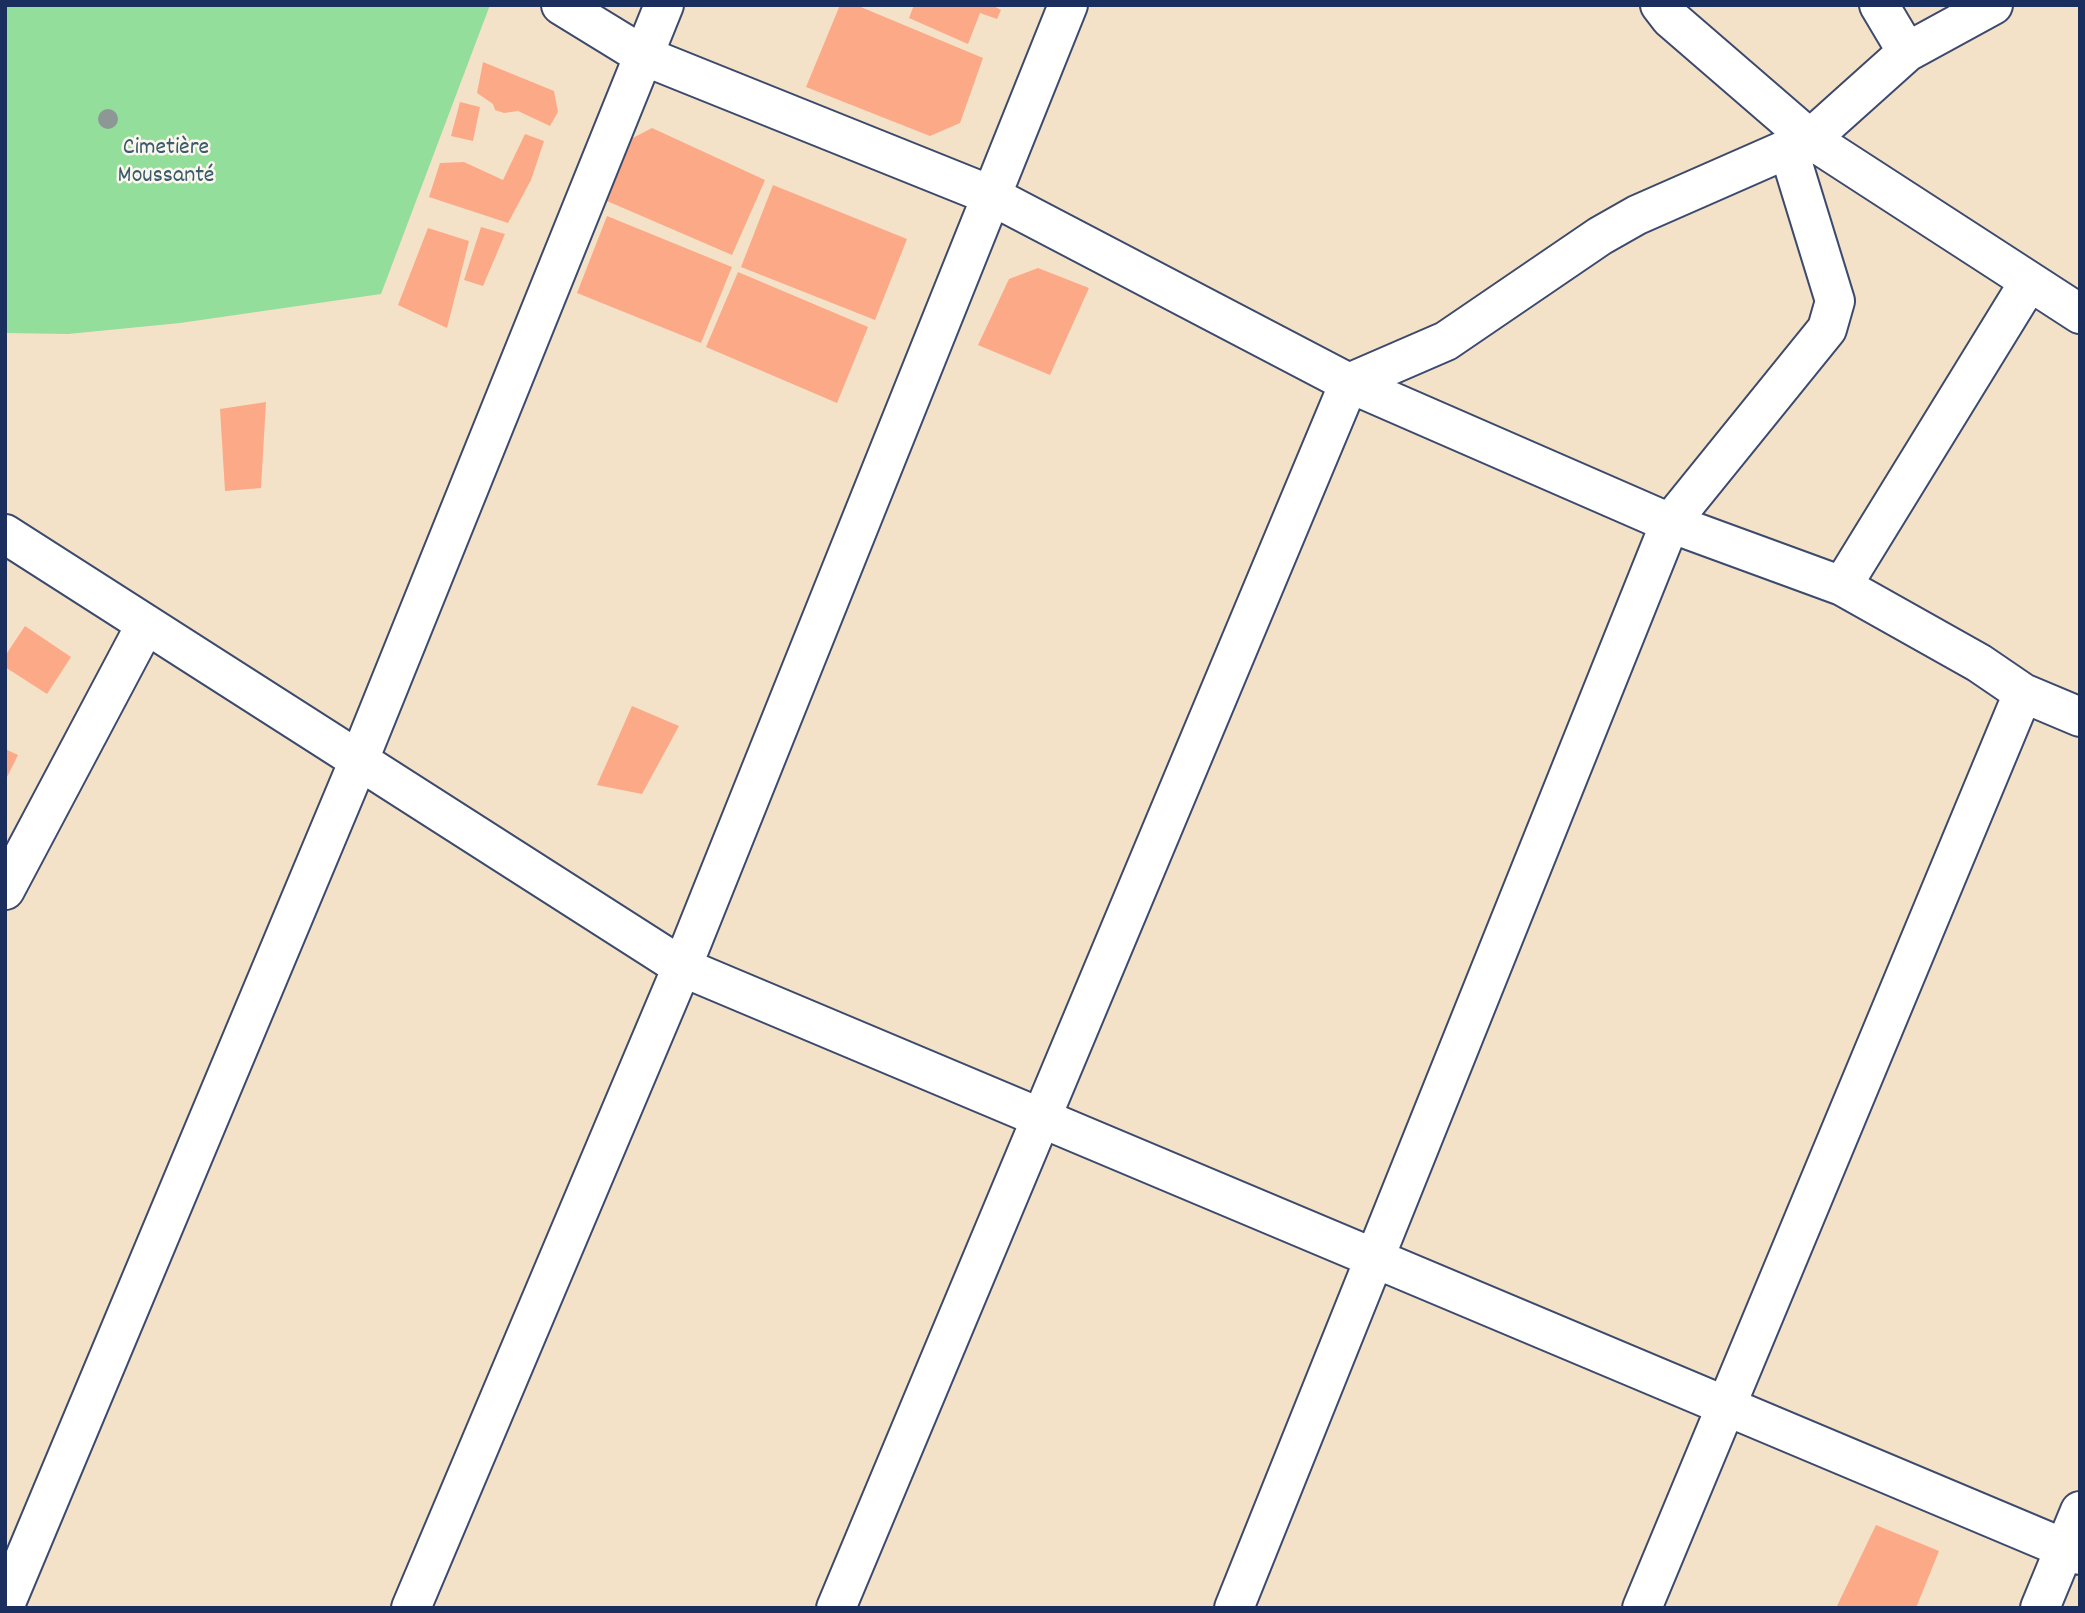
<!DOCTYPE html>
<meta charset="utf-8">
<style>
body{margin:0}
#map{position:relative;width:2085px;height:1613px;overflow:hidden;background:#f4e2c8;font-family:Dekko,sans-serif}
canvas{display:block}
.frame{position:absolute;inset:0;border:7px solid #1b2f5e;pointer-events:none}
</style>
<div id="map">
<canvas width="2085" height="1613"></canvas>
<div class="frame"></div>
</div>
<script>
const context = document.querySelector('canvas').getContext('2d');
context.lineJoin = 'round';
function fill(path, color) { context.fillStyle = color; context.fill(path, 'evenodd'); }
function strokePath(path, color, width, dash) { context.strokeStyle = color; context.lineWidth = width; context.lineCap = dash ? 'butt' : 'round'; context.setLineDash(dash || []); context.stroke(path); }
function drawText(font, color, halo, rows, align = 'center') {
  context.font = font + ' Dekko,sans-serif'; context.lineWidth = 5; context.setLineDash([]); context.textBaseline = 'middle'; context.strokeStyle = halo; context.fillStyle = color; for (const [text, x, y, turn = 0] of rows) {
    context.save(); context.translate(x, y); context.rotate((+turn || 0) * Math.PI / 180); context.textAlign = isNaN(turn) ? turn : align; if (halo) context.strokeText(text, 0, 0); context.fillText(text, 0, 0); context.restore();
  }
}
fill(new Path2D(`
 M5 5H490L381 294 180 323 68 334 5 333Z`), '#92de9a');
fill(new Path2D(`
 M840 5H856L983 58 960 123 930 136 806 87Z
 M914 5H992L1001 10 997 19 980 13 968 44 909 18Z
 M483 62 554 91 558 112 550 126 518 111 504 113 495 110 493 104 477 93Z
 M460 102 480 107 473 141 451 136Z
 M652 128 765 180 732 255 600 198 627 141Z
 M525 134 544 141 531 180 508 223 429 197 440 163 464 162 503 180Z
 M773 185 907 239 875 320 741 267Z
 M607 216 732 267 701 343 577 293Z
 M481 227 505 234 483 286 464 280Z
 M428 228 469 241 447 328 398 305Z
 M1038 268 1089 288 1050 375 978 345 1009 279Z
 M738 272 868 327 837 403 706 347Z
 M266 402 261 488 225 491 220 409Z
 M25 626 71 657 47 694 5 667V656Z
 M632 706 679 726 642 794 597 785Z
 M5 749 18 755 5 781Z
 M1876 1525 1939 1551 1916 1608H1836Z`), '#fca988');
const minor = new Path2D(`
 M561 5 644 56 990 195 1349 383 1670 523 1842 586 1979 663 2023 693 2080 717
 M1660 5 1670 18 1810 139 2080 314
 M1879 5 1907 52
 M5 534 682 967 2080 1555
 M1842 586 2029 282
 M5 890 146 624
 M5 1605 359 760 664 5
 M411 1608 682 967 1068 5
 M836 1608 1349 383 1446 341 1600 236 1637 215 1810 139 1907 52 1993 5
 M1234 1608 1670 523 1827 329 1835 301 1788 148
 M1642 1608 2023 693
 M2040 1608 2080 1511`);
strokePath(minor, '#3c4a6e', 42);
strokePath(minor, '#fff', 38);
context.fillStyle = '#8d9896';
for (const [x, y] of [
 [108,119]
]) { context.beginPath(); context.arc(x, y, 10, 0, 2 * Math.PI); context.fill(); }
drawText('24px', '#395b6d', '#fbf7ec', [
 ["Cimetière",166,150],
 ["Moussanté",166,178]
]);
</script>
